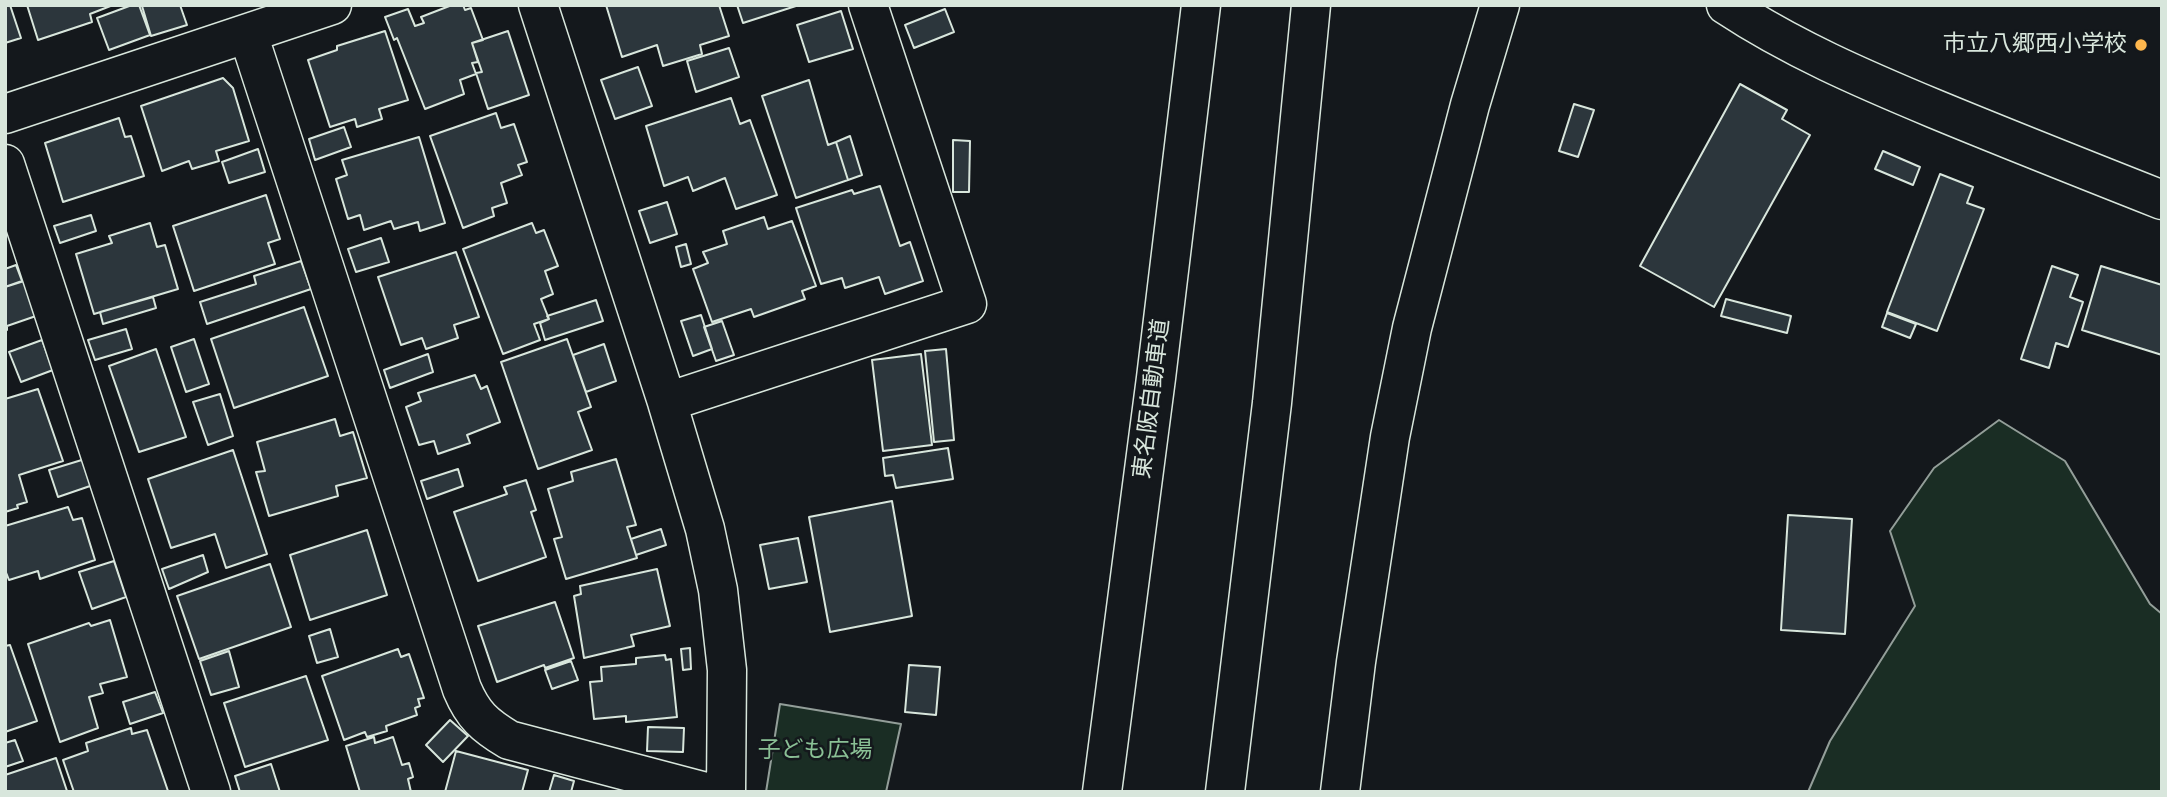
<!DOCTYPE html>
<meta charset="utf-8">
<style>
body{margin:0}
#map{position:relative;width:2167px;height:797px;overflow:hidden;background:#14181c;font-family:"Nunito Sans",sans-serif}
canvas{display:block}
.frame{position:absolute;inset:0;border:7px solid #d8e6dc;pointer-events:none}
</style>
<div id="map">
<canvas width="2167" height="797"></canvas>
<div class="frame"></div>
</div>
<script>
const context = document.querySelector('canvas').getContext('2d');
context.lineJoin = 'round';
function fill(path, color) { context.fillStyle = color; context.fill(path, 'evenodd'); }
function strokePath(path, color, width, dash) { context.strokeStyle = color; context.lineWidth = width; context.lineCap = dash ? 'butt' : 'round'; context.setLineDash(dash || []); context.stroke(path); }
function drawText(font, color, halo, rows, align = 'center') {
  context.font = font + ' "Nunito Sans","Noto Sans JP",sans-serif'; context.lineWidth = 5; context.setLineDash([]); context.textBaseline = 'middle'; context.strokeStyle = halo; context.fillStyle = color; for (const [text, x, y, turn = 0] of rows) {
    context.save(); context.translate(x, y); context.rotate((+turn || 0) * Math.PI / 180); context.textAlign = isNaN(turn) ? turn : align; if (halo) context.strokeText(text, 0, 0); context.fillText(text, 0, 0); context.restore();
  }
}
const green = new Path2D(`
 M1999 420 2065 461 2150 604 2162 614V792H1808L1830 741 1915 606 1890 531 1934 468Z
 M780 704 901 724 886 792H766Z`);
fill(green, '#1a2d24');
strokePath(green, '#939e99', 2);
const building = new Path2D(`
 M5 5H10L21 38 5 43Z
 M27 5H113L90 14 92 22 38 40Z
 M132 5H139L150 35 109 50 97 18Z
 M180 5 187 25 151 36 142 6Z
 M452 5H463L465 10 471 8 483 40 472 43 478 62 472 63 476 74 460 80 464 94 425 109 397 38 394 40 385 17 408 9 415 26 424 23 421 17Z
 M606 5H719L729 36 700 45 702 54 663 66 657 45 622 57Z
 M737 5H799L743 23Z
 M945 9 954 32 914 48 905 25Z
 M841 11 853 49 809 62 797 25Z
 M385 31 408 100 379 109 382 119 357 127 355 119 330 127 308 60 337 50V46Z
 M508 31 529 95 488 109 476 73 482 72 472 43Z
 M729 48 739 77 696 92 687 61Z
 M638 67 652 106 615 119 601 80Z
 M223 78 233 88 249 141 216 151 219 161 192 169 189 161 162 171 141 106Z
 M809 80 828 145 836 142 848 180 796 198 762 96Z
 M1740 84 1787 110 1782 119 1810 135 1714 307 1640 266Z
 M731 98 740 124 750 120 777 195 736 209 725 178 693 191 688 177 664 186 646 126Z
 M1574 104 1594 110 1578 157 1559 151Z
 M496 113 501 128 514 124 527 162 518 165 522 175 501 183 507 203 492 208 494 216 463 228 430 136Z
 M119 118 125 137 131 136 144 176 63 202 45 143Z
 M344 127 351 147 315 160 309 139Z
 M850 136 862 175 848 180 836 142Z
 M419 137 445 223 420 231 418 222 394 229 391 221 364 230 360 215 348 219 336 179 347 175 342 160Z
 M953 140 970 141 969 192H953Z
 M258 149 265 172 229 183 222 162Z
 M1883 151 1920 167 1913 185 1875 169Z
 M1940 174 1973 187 1967 203 1984 209 1937 331 1887 312Z
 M880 186 900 246 910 242 923 281 885 294 879 277 845 288 842 278 821 284 796 208 852 190 854 194Z
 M266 195 280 239 268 243 275 264 194 291 173 226Z
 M667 202 677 234 650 243 639 211Z
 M91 215 96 231 60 243 54 226Z
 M764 217 768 229 792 221 816 286 802 291 805 299 754 317 751 309 712 322 693 269 708 263 703 252 727 244 723 231Z
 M150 223 157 247 165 245 178 289 94 314 76 254 112 243 109 236Z
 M532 223 536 233 544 230 558 266 545 271 553 294 541 299 549 319 534 324 540 340 503 354 463 249Z
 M381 238 389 262 356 272 348 249Z
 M686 244 691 264 681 267 676 247Z
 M456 252 479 317 454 325 458 338 426 349 422 338 401 345 378 277Z
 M301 261 311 289 207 324 200 302 256 284 254 276Z
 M16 265 22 281 5 287V269Z
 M2052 266 2078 275 2070 297 2083 302 2068 347 2056 343 2049 368 2021 359Z
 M2101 266 2162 285V355L2082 330Z
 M24 281 36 316 7 326V330H5V287Z
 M153 297 156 308 103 324 100 312Z
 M1726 299 1791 316 1787 333 1721 316Z
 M596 300 603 321 545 340 540 323 549 319 547 316Z
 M304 307 328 376 234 408 211 339Z
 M1887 313 1916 324 1910 338 1882 327Z
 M701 315 712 349 693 356 681 321Z
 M722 321 734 355 716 361 704 327Z
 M126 329 132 349 95 360 88 340Z
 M194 339 209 384 186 392 171 347Z
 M567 339 591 407 578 412 592 450 538 469 501 362Z
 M42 340 53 370 21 382 9 352Z
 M604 344 616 381 586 392 573 355Z
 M156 349 186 437 139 452 109 366Z
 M946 349 954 440 934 442 925 351Z
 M428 354 433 372 390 388 384 370Z
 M921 354 932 445 883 451 872 360Z
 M475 375 481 389 487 386 500 422 467 435 470 443 438 454 434 441 419 445 406 407 421 401 418 393Z
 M38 389 63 461 19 475 27 502 17 505 18 508 5 512V399Z
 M220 394 233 436 208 445 193 402Z
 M335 419 340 436 353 432 367 478 336 486 338 496 269 516 256 472 265 471 257 442Z
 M948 448 953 479 896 488 893 475 885 476 883 458Z
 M233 450 267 554 226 568 215 534 171 548 148 479Z
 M85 459 93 485 58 497 49 470Z
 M616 459 636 525 627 527 637 558 566 579 554 539 562 537 548 489 573 481 571 472Z
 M458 469 463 486 427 499 421 481Z
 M526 480 536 510 531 512 546 557 478 581 454 512 507 494 504 487Z
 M892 501 912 616 830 632 809 517Z
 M68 507 73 520 82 518 95 560 40 579 38 571 9 580 5 570V526Z
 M1788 515 1852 519 1845 634 1781 630Z
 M661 529 666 545 636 555 631 539Z
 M367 530 387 595 310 620 290 555Z
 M798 538 807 582 769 589 760 545Z
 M203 555 208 572 169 589 162 569Z
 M114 561 126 597 92 609 79 572Z
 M270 564 291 627 199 659 177 596Z
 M657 569 670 626 631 635 634 646 584 658 574 596 581 594 580 586Z
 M555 602 574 658 545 668 544 665 497 682 478 626Z
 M110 620 127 677 100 684 103 693 89 697 98 728 60 742 28 644 89 623 91 626Z
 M330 629 338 657 317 663 309 636Z
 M10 645 37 721 5 732V646Z
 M690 648 691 669 683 670 681 649Z
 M398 649 401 657 409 654 424 698 418 699 420 706 415 708 417 715 386 726 387 731 367 737 365 732 344 740 322 676Z
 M229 651 239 687 211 695 200 661Z
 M665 655 666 660 671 659 677 717 626 722V716L594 719 590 682 602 681 601 667 636 664V658Z
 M571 661 578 680 552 689 545 670Z
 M909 665 940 667 936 715 905 712Z
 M306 676 328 740 245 767 224 703Z
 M155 692 163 713 130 724 123 702Z
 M450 720 468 736 443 762 426 745Z
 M648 727 684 728 683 752 647 751Z
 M131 728 132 734 147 730 168 791 74 792 63 760 88 751 86 743Z
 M374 737 375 743 393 737 402 765 409 763 413 777 408 779 411 792H360L346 746Z
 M15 740 23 761 5 767V743Z
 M456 751 528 770 522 792H445Z
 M56 758 67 791 70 792H5V775Z
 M271 764 280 792H240L235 776Z
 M554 775 574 781 571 792H549Z`);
fill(building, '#2c363c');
strokePath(building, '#d8e6dc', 2);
const minor = new Path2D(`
 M538 5 667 402 705 529 718 590 727 670 726 792
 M1726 5C1791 48 1863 79 1935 109 2010 140 2086 170 2162 200
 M248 34 462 689C473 715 484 725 509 740L706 792
 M5 114 332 5
 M5 164 211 792
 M667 402 967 304 868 5
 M1340 792 1356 662 1390 437 1412 328 1470 105 1500 5`);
const highway = new Path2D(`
 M1102 792 1156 378 1201 5
 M1225 792 1272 403 1311 5`);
strokePath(minor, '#d8e6dc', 41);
strokePath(highway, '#d8e6dc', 41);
strokePath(minor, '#14181c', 38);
strokePath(highway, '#14181c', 38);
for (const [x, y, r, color] of [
 [2141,45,7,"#ffb74d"]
]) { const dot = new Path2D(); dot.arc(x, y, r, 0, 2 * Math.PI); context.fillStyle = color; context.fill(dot); strokePath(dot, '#14181c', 2.5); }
drawText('23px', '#d8e6dc', '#14181c', [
 ["市立八郷西小学校",2127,45]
], 'right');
drawText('23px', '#d8e6dc', '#14181c', [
 ["東名阪自動車道",1153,399,-83]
]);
drawText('23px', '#8ac095', '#14181c', [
 ["子ども広場",815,751]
]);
</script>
